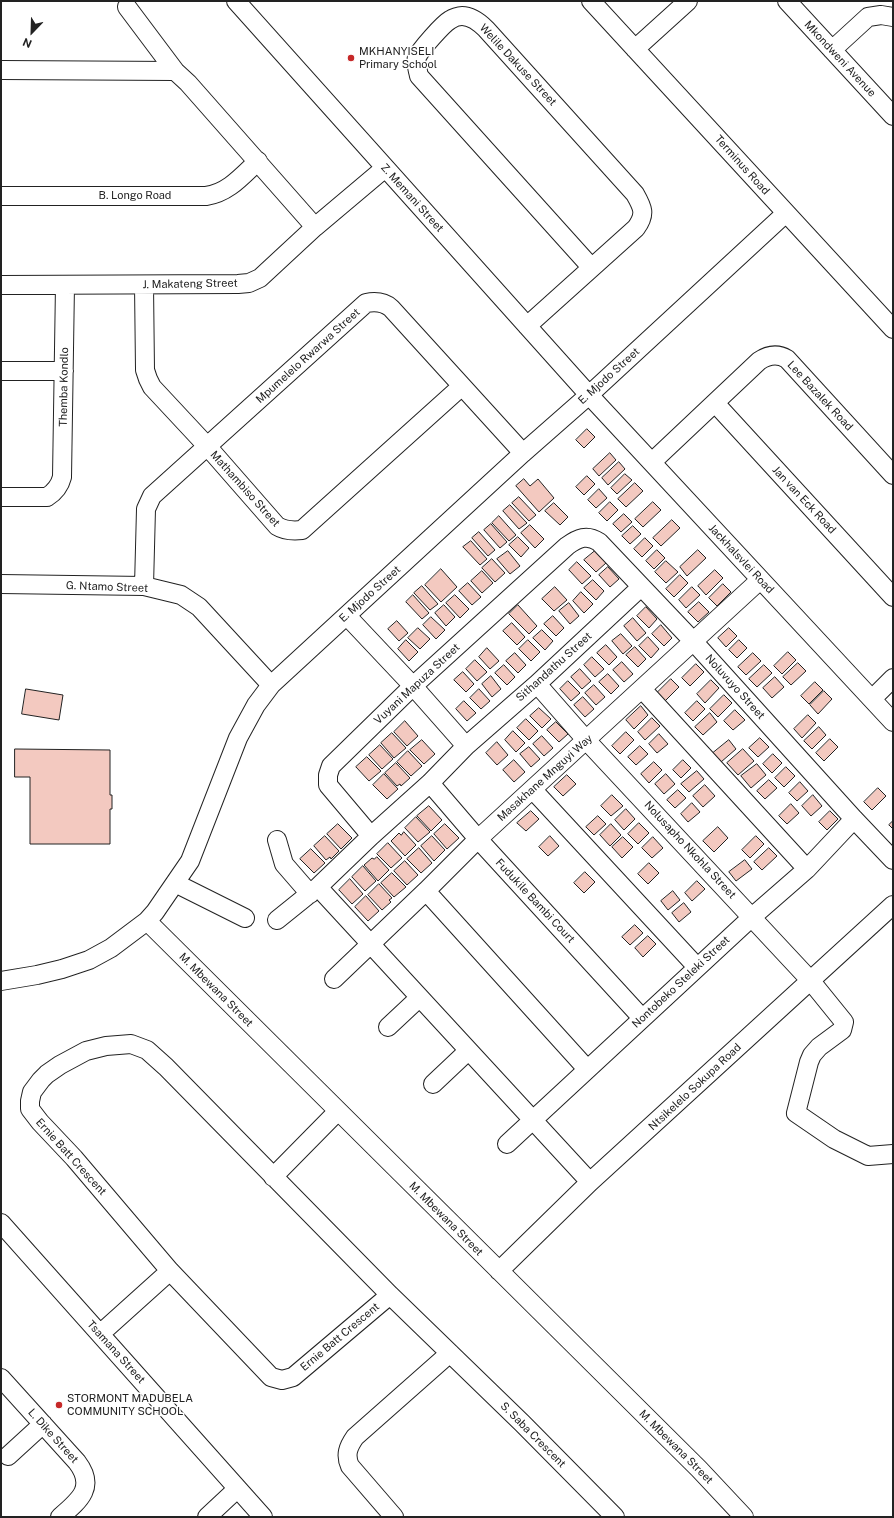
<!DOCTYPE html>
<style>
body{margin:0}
#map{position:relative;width:894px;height:1518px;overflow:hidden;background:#fff;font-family:"Public Sans",sans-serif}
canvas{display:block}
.frame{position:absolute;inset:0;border:2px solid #222;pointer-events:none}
.north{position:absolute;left:12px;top:12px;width:40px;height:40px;-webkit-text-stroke:3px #fff;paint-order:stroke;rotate:203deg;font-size:11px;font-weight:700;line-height:16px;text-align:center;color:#222}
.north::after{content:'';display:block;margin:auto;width:14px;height:18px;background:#222;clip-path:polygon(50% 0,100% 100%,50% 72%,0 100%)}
</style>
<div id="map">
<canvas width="894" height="1518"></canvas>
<div class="frame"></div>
<div class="north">N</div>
</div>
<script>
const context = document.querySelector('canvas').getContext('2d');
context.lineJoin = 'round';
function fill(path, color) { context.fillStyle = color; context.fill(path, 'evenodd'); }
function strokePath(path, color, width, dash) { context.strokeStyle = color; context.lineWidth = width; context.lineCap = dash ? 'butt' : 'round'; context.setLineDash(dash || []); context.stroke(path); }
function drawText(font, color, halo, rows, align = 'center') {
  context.font = font + ' "Public Sans",sans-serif'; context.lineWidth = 3; context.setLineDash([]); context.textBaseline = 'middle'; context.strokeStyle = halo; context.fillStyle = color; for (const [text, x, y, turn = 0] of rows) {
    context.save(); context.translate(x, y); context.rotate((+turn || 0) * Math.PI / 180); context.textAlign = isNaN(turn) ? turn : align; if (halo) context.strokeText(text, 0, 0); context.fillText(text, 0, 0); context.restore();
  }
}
const building = new Path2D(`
 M587 429 595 437 584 448 576 440Z
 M610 453 616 460 599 476 593 469Z
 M619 462 625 469 608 485 602 478Z
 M625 474 632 480 617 494 611 488Z
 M587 476 595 484 584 495 576 487Z
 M524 479 530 486 538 479 554 498 539 512 516 486Z
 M635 483 643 491 626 507 618 499Z
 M599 489 607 498 596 508 588 500Z
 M519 497 536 515 529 521 512 503Z
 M610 502 618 510 607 521 599 513Z
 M653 502 661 510 643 527 635 519Z
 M554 503 568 517 560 525 545 511Z
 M510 505 527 523 519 529 503 511Z
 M624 514 632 522 621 532 613 524Z
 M499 516 516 535 509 541 492 523Z
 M672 520 680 528 661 546 653 538Z
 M491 524 507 542 500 548 484 530Z
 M530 525 544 539 535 548 521 533Z
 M633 526 641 534 630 544 622 536Z
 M479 532 495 550 488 556 472 538Z
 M518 537 529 548 521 557 509 545Z
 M645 538 653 546 642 557 634 549Z
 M471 541 487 559 480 565 463 547Z
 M657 550 665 558 654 569 646 561Z
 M698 550 706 558 687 576 680 567Z
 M508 551 520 566 510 574 497 559Z
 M595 551 606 563 596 572 584 560Z
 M492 559 505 573 495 582 482 568Z
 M666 561 678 572 666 583 655 572Z
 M577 562 591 576 582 584 569 570Z
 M608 567 619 579 610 587 599 575Z
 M441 569 457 587 441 602 425 585Z
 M715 570 723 578 706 595 698 586Z
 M482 571 493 583 482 593 471 581Z
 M680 575 688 583 674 597 666 589Z
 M593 580 604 591 596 600 584 588Z
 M468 583 481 597 472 605 459 591Z
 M723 584 731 592 717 606 709 598Z
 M422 586 438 604 430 610 414 593Z
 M555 587 567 600 554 611 542 599Z
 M692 587 700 595 686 608 679 600Z
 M581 592 593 604 584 613 573 601Z
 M413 595 429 613 422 619 406 602Z
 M455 595 469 609 460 618 446 603Z
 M699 602 709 612 698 622 688 612Z
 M569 603 579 616 570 624 559 611Z
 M444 605 455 617 446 626 435 613Z
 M518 605 537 626 529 634 509 614Z
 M646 607 657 619 649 628 637 616Z
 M553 616 564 628 556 636 544 624Z
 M431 617 445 630 436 639 423 625Z
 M633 618 646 633 637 641 624 626Z
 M397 621 408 633 399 641 388 629Z
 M512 623 525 637 517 645 503 631Z
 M661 625 672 638 664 646 652 634Z
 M418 628 430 639 420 649 408 638Z
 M729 628 737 636 726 647 718 638Z
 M542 630 553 641 545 650 533 638Z
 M621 634 632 646 623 654 612 641Z
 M648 637 659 649 651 658 639 646Z
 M406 640 418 652 409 661 398 649Z
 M528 640 540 652 531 661 519 649Z
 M739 640 747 648 737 658 729 650Z
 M606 645 617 657 609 665 597 653Z
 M635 647 646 659 638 667 626 655Z
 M487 648 499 661 490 669 479 657Z
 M788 652 796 660 782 674 774 666Z
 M515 653 526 665 518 673 506 661Z
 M753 653 761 661 746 675 738 667Z
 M592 657 604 669 595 677 584 665Z
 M475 660 487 672 477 681 466 669Z
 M622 662 633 674 624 682 613 670Z
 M798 663 806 671 791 685 783 677Z
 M696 664 704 672 690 686 682 678Z
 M504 665 515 677 507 685 495 673Z
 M764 665 772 673 757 687 749 679Z
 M580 669 591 681 582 689 571 677Z
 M463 672 474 684 466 692 454 680Z
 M608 674 619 686 611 694 599 682Z
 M491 676 501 689 492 697 482 684Z
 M775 677 784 687 772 698 763 688Z
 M671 679 679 687 665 701 657 693Z
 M711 680 719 688 705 703 697 694Z
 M568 681 580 693 571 701 560 689Z
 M815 682 823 690 809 704 801 696Z
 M594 685 605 697 596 705 585 693Z
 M26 689 63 695 59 720 22 714Z
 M479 689 490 701 481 709 470 698Z
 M824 691 832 699 818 714 810 705Z
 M724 695 732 703 718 717 710 709Z
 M583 697 594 709 585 717 574 705Z
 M464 701 476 713 467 721 456 709Z
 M697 701 705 709 693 721 685 713Z
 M641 706 648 715 634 729 626 720Z
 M539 708 551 719 542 728 530 716Z
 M735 710 745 720 733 730 724 721Z
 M710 713 717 722 703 735 695 727Z
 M808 715 816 723 802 738 794 729Z
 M652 718 660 726 645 740 638 732Z
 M526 719 538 731 529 740 517 728Z
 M405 721 418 736 407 746 394 732Z
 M556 722 568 734 559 742 547 730Z
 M819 727 826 735 812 749 804 741Z
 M513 731 525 743 516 752 505 740Z
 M626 732 634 740 620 754 612 746Z
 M392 733 406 748 394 758 381 743Z
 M659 734 668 744 657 753 649 744Z
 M542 736 553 748 544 756 533 744Z
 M760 738 769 747 758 757 749 748Z
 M830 739 838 747 824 761 816 753Z
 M422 740 435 754 424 764 410 750Z
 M729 740 736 749 721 762 713 753Z
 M497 742 508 755 497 765 486 753Z
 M380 745 393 759 382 769 369 755Z
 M640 746 648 754 636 765 628 757Z
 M529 747 540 759 531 767 520 754Z
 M15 749 110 750V795H112V809H110V844H30V777H15Z
 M743 749 754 761 738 775 727 763Z
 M408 751 422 766 411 776 397 762Z
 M773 754 782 763 772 773 763 764Z
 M367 757 381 771 369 781 356 767Z
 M514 760 525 772 514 782 503 770Z
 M683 760 691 768 681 778 673 770Z
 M654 762 662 770 649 783 641 774Z
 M396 763 410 778 401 786 400 784 397 786 385 773Z
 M757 764 766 775 751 788 741 776Z
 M786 767 795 776 784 787 775 778Z
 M697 771 704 779 689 792 681 784Z
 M384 774 398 789 387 799 373 785Z
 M666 774 675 784 664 794 655 784Z
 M567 775 576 784 563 796 554 787Z
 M769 780 777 788 765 799 757 791Z
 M800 782 808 791 797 801 789 793Z
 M705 785 715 796 703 807 693 796Z
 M878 788 886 796 872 810 864 802Z
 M678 790 686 798 675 808 667 800Z
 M612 795 623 806 611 816 601 806Z
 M813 795 822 806 811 816 802 806Z
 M692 803 700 812 688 822 681 814Z
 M791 804 799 813 787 824 779 816Z
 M429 806 442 820 431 831 417 816Z
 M626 809 635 819 624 830 615 820Z
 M531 811 539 819 526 831 517 823Z
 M830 811 838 819 827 830 819 822Z
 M598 816 606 824 594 835 586 827Z
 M416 817 430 832 418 842 405 828Z
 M893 821V829L889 825Z
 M639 823 649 833 638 844 628 834Z
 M338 824 352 838 341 849 327 834Z
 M445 824 459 838 447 849 434 834Z
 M611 824 621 835 610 846 600 835Z
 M718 827 728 838 714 852 703 841Z
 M404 832 416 845 405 856 391 841 399 833 401 835Z
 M325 836 339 851 331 859 330 857 326 860 314 846Z
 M432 836 445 850 434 861 421 846Z
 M550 836 559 846 548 856 539 847Z
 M756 836 764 844 750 858 742 850Z
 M623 837 633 847 622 858 612 847Z
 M653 837 663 848 652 858 642 848Z
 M388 843 402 858 391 868 377 854Z
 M419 848 432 863 421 873 407 859Z
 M769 848 777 856 762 870 754 862Z
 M311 849 325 863 314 873 300 859Z
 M377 857 389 870 378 881 364 865 372 858 374 859Z
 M745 860 752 869 736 881 729 872Z
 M405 861 418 875 407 885 394 871Z
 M649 863 659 873 648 884 638 874Z
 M363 866 376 881 365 891 352 877Z
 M585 872 595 882 584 893 574 883Z
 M392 873 406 887 394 897 381 883Z
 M350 879 363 894 352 904 339 890Z
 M697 881 705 889 692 901 685 893Z
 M379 884 392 898 389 900 391 902 382 910 368 895Z
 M673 891 680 900 668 910 661 901Z
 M366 896 379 911 368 921 355 907Z
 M684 903 691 912 679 922 672 913Z
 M635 925 643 933 630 945 622 937Z
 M648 936 656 944 643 957 635 948Z`);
fill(building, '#f3c9c0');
strokePath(building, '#222', 1);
const minor = new Path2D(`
 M236 1 589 395 893 722
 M591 1 893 329
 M787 1 893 116
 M127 7 175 71 188 83 315 227
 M635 49 688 1
 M832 50 868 17 881 15 893 17
 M1 70 175 71
 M1 196H206C228 193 242 176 258 161
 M1 285 238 284 249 283 260 278 315 227 385 168
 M144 285 145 370 148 379 152 387 207 446 277 526C285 531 293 531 302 530L462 386
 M527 326 636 228C646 214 643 208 635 194L486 29C480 23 472 16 462 16 459 16 453 18 450 20 443 24 420 50 417 57 415 64 418 70 419 76L591 267
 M1 371H64
 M715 403 893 597
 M652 462 759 361C768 355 777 353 787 359L893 475
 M1 497H47C55 492 60 485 62 477L65 285
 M1 584 144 586 181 595 199 607 271 685
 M144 586 146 509 152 496 366 303C376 301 384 302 391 308L523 453
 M347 616 413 686 466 746
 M537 684 587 741 810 980 844 1022 842 1030 819 1047 812 1055 809 1062 796 1113 834 1139 868 1156 893 1154
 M642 689 807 869
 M872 699 893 678
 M430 783 478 839 642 1018
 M533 790 697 967
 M371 836 328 785V775L331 766 413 686 567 546C578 538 587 534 599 542L693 641 854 819 893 860
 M277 840 284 864 310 894
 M175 883 245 918
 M318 887 590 1182
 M426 891 587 1069
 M277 920 318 887 371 836 430 783 466 746 537 684 641 587
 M147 921 699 1469 744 1517
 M334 979 426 891 478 839 760 580
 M1 981 37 975 62 969 89 960 111 948 147 921 155 912 190 861 238 738 256 705 271 685 523 453 589 395 786 213
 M388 1027 419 998
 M433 1084 468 1051
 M507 1144 752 917 807 869 854 819
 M273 1177 338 1111
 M1 1223 263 1517
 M499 1271 590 1182 893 905
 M390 1295 293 1377 282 1380 271 1377 170 1271 74 1158 40 1122 30 1109V1101L32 1092 41 1080 47 1074 60 1065 86 1051 106 1046 131 1044 147 1050 166 1067 390 1295 522 1423 615 1517
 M100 1334 170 1271
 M1 1378 77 1462C96 1487 80 1500 60 1517
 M8 1456 43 1424
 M207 1517 237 1489
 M394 1517 350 1466C345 1455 348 1447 355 1437L450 1353`);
strokePath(minor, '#222', 20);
strokePath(minor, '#fff', 18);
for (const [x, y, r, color] of [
 [351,58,4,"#c62828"],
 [59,1405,4,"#c62828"]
]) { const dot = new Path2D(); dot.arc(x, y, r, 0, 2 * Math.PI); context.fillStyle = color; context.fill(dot); strokePath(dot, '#fff', 1.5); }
drawText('11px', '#222', '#fff', [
 ["MKHANYISELI",359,52],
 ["Primary School",359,65],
 ["STORMONT MADUBELA",67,1399],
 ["COMMUNITY SCHOOL",67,1412]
], 'left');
drawText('11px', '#222', '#fff', [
 ["Mkondweni Avenue",840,59,47],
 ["Welile Dakuse Street",518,65,47],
 ["Terminus Road",742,165,48],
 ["B. Longo Road",135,196],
 ["Z. Memani Street",412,198,48],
 ["J. Makateng Street",190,284,-1],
 ["Mpumelelo Rwarwa Street",308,356,-42],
 ["E. Mjodo Street",609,376,-42],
 ["Themba Kondlo",64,387,-89],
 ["Lee Bazalek Road",820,396,47],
 ["Mathambiso Street",245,489,48],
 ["Jan van Eck Road",804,500,47],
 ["Jackhalsvlei Road",741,559,47],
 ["G. Ntamo Street",107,587,2],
 ["E. Mjodo Street",370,594,-42],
 ["Sithandathu Street",554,667,-42],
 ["Vuyani Mapuza Street",417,684,-43],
 ["Noluvuyo Street",735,687,48],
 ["Masakhane Mnguyi Way",545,778,-42],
 ["Nolusapho Nkohla Street",690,850,47],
 ["Fudukile Bambi Court",535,901,47],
 ["Nontobeko Steleki Street",681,982,-43],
 ["M. Mbewana Street",216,990,45],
 ["Ntsikelelo Sokupa Road",695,1087,-43],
 ["Ernie Batt Crescent",71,1157,48],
 ["M. Mbewana Street",446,1219,45],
 ["Ernie Batt Crescent",340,1337,-40],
 ["Tsamana Street",116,1352,48],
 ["S. Saba Crescent",533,1435,45],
 ["L. Dike Street",53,1436,48],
 ["M. Mbewana Street",676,1447,45]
]);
</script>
